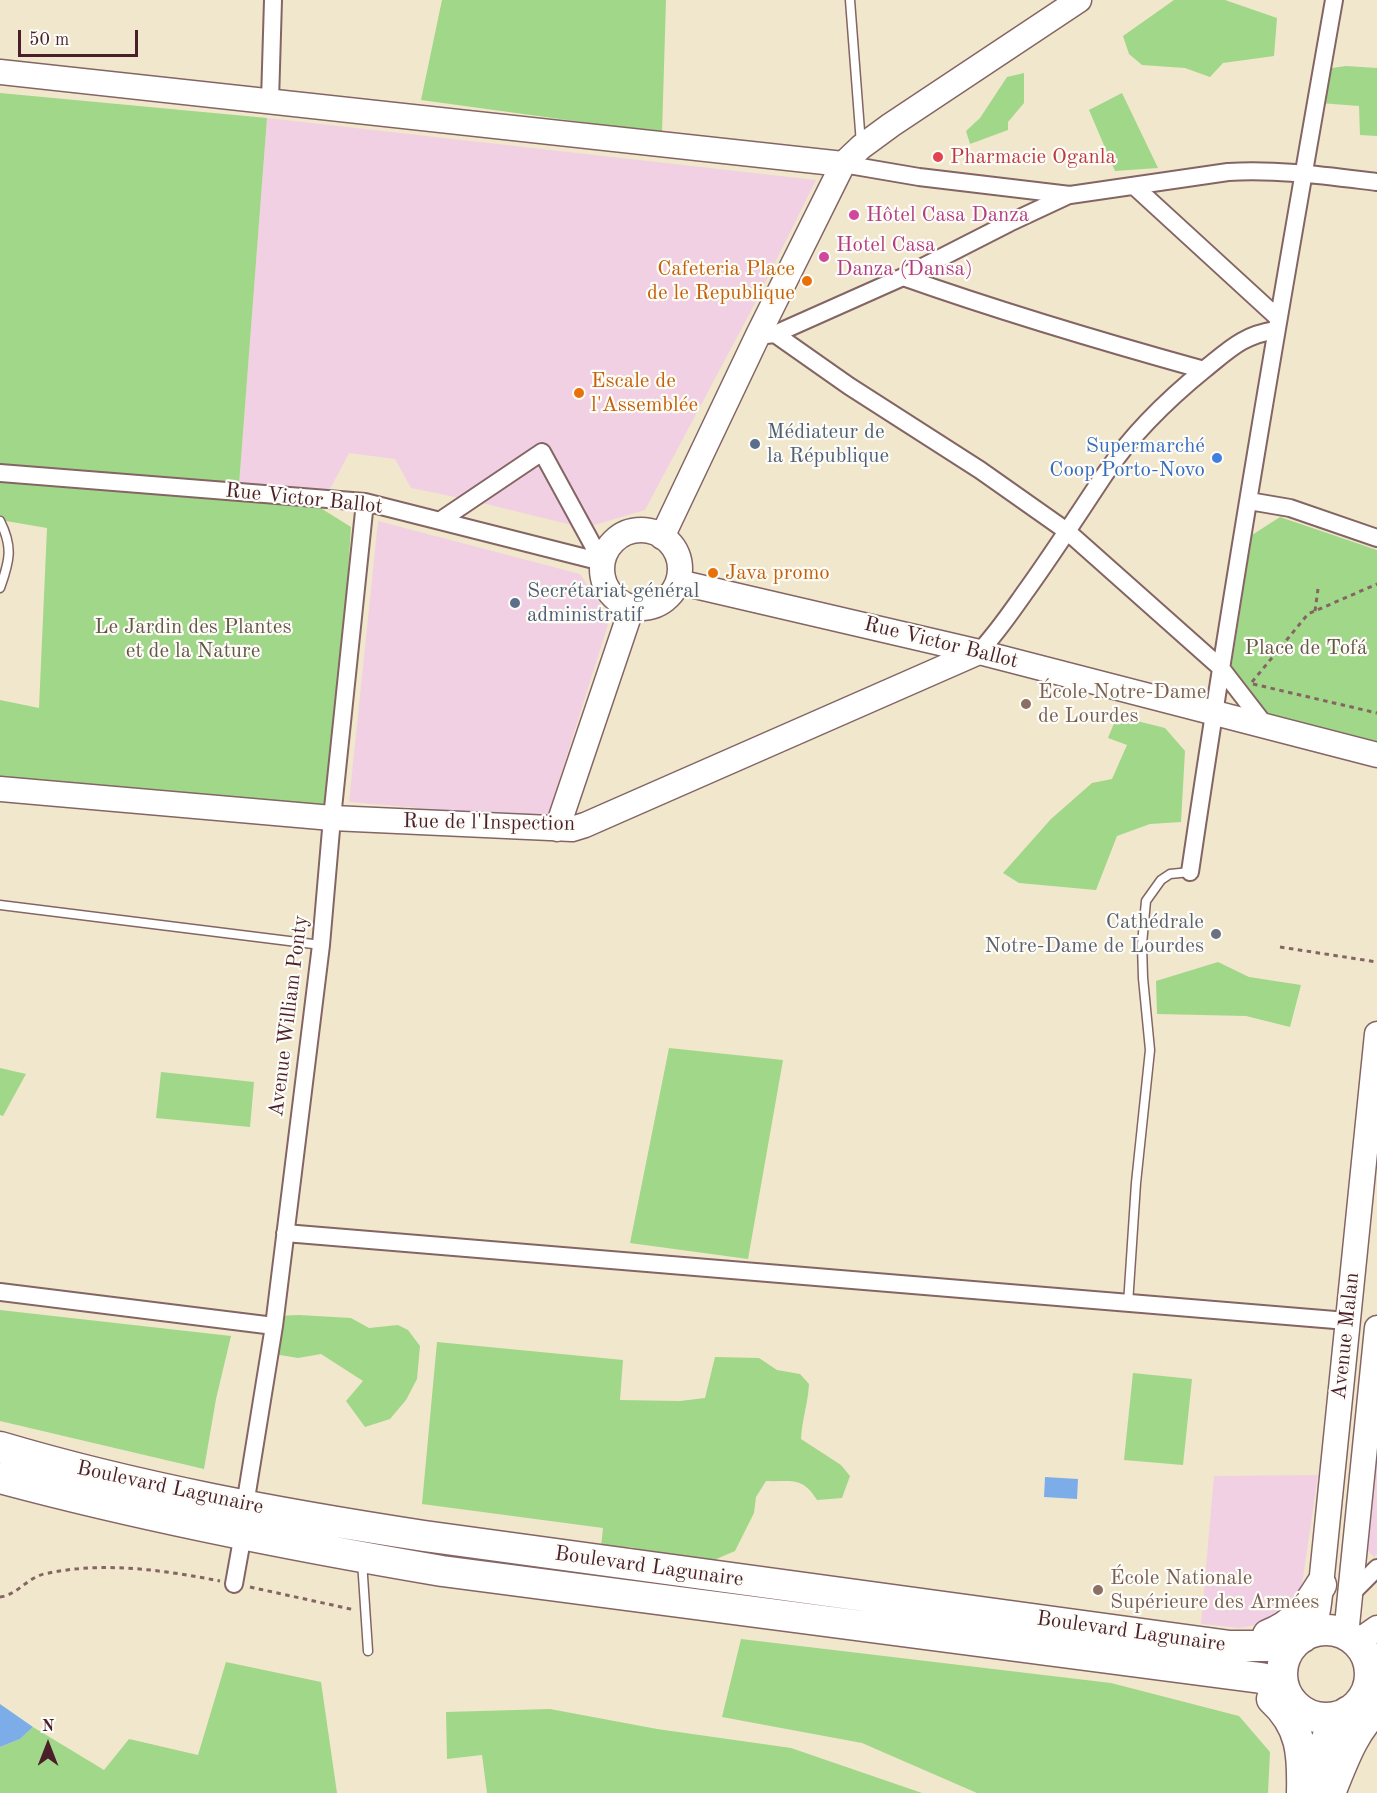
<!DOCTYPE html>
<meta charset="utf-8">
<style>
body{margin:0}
#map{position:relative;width:1377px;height:1793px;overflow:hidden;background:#f1e7cd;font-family:"Old Standard TT",serif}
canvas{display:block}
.north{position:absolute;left:18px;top:1715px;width:60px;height:60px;-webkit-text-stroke:4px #fdfcf7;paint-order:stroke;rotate:0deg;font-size:16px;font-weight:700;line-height:24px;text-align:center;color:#4a1f2b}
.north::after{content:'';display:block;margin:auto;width:21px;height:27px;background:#4a1f2b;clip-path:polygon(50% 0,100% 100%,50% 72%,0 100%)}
.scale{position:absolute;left:18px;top:30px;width:120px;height:27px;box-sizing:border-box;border:3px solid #4a1f2b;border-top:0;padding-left:8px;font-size:18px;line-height:21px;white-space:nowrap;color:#4a1f2b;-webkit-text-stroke:4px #fdfcf7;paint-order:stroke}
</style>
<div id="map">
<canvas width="1377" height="1793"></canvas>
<div class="north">N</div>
<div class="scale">50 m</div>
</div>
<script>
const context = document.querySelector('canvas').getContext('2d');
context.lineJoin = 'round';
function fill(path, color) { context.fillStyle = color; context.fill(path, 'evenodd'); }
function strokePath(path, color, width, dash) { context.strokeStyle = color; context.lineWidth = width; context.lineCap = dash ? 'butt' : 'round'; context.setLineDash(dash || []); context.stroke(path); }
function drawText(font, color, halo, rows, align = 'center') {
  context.font = font + ' "Old Standard TT",serif'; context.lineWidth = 4.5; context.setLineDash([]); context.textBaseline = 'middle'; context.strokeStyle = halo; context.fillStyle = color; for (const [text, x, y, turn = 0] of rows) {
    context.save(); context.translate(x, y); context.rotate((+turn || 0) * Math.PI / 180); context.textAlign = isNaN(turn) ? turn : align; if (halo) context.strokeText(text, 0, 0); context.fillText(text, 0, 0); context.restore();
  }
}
fill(new Path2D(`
 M267 118 816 180 751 311 645 510 584 528 470 500 411 488 395 459 349 453 329 491 239 485Z
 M378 521 580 574 610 618 547 819 349 802Z
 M1377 1455V1554L1374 1557 1368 1551Z
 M1318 1475 1302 1585 1298 1598 1266 1623 1240 1628 1201 1624 1214 1476Z`), '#f1d0e3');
fill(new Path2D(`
 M442 0H666L662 133 421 100Z
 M1174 0H1225L1277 18 1274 56 1223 63 1210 77 1185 68 1142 65 1129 54 1123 36Z
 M1346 66 1377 68V136L1360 135 1359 106 1320 103 1325 69Z
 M1024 73V103L1008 122V130L970 144 966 131 980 118 1007 77Z
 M0 93 267 118 239 485 0 464Z
 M1122 93 1158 168 1115 171 1089 110Z
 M0 473 303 497 351 527 332 818 0 788V700L39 708 47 528 0 520Z
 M1280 517 1377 550V746L1271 721 1231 670 1252 535Z
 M1117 716 1165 728 1185 751 1181 822 1150 824 1117 836 1096 890 1019 883 1003 873 1051 819 1092 783 1112 779 1127 745 1108 738Z
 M1218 962 1249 977 1301 985 1290 1027 1246 1016 1157 1014 1156 981Z
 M669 1048 783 1060 748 1259 630 1243Z
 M0 1068 26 1074 3 1116 0 1115Z
 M161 1072 254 1082 250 1127 156 1118Z
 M0 1310 231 1336 216 1399 204 1469 0 1421Z
 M299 1315 351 1318 369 1328 398 1325 408 1330 420 1346 417 1379 406 1400 390 1419 365 1427 346 1401 363 1381 321 1354 298 1358 274 1354 275 1316Z
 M437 1342 623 1360 620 1400 680 1401 705 1398 715 1357 759 1358 777 1370 800 1374 809 1384C808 1403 802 1420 801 1439L841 1465 850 1476 842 1498 817 1500C802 1476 792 1482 766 1481L756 1497 754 1513 735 1551 714 1560 694 1562 630 1547H601L603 1528 422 1504Z
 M1133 1373 1192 1379 1183 1465 1124 1460Z
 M741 1639 1111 1683 1239 1716 1270 1752 1268 1793H977L862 1743 722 1717Z
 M226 1662 321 1682 337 1793H0V1747L20 1739 33 1727 104 1770 129 1739 198 1755Z
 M550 1709 657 1729 791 1748 922 1793H487L482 1755 447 1759 446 1712Z`), '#a1d788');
fill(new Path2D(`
 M1045 1477 1078 1479 1077 1499 1044 1497Z
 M0 1704 33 1727 20 1739 0 1747Z`), '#7cade8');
const lane = new Path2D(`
 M850 0 861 144
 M0 521C13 547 10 560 0 588
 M0 905 321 945
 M1128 1304 1136 1183 1150 1050 1143 978 1142 944 1146 901 1161 880 1170 874 1190 872
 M362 1561 368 1651`);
const street = new Path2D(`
 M270 101 273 0
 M843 164 919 177 1070 195 1228 172C1278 169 1327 176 1377 182
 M1134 186 1278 318
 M903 277C1002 312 1103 342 1204 370
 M775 334 849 386 980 470 1068 532 1221 668 1265 725
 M766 335 775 334 903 277 1009 223 1069 195
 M0 473 365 502 602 562
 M1249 501 1290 508 1377 538
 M441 520 542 452 602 562
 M979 652C997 633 1011 612 1026 591 1054 552 1079 513 1105 474 1132 434 1168 399 1205 369 1230 349 1243 335 1276 330
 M1190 872C1233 580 1283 290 1334 0
 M285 1233 1347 1321
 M0 1292 274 1326
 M234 1584 243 1534 245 1505 274 1326 321 945 332 818 365 502
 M1350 1595 1377 1568`);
const secondary = new Path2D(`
 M0 72 843 164
 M602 569a39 39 0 1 1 78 0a39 39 0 1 1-78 0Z
 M662 537 758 335 843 164 861 147 891 125 1079 0
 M678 582 979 652 1377 755
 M0 789 332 818 572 829 585 825 979 652
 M557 829 632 607
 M1306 1634C1319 1624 1319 1601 1321 1585L1377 1034
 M1346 1635 1377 1328
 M1357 1642 1377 1628
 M1370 1670 1377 1668`);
const highway = new Path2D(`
 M0 1447C138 1488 281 1514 424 1536L1230 1646H1282L1303 1637
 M0 1478C145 1517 294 1546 442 1571L1261 1678 1281 1685 1287 1695
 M1282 1674a44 44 0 1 1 88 0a44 44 0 1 1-88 0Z
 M1268 1635C1294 1625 1307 1608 1321 1585
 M1272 1699C1302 1726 1303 1755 1302 1793
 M1314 1793 1326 1741 1335 1720 1349 1711
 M1330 1793C1342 1764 1353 1730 1377 1709`);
strokePath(lane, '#846564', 11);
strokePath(street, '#846564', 20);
strokePath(secondary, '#846564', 27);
strokePath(highway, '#846564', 33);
strokePath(new Path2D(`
 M1315 611 1318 589
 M1252 682 1308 614 1377 584
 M1253 684 1377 713
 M1280 947 1377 962
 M250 1587 355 1610
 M0 1597C17 1595 27 1578 44 1574 102 1561 163 1570 220 1581`), '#846564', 3, [4.5, 4.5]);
strokePath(lane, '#fff', 8);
strokePath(street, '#fff', 16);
strokePath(secondary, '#fff', 24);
strokePath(highway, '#fff', 30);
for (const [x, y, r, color] of [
 [938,157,6,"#e0444e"],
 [854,215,6,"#d1479c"],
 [824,257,6,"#d1479c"],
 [807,281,6,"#e8710a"],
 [579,393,6,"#e8710a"],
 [755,444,6,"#5c6f8a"],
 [1217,458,6,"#3f7fe0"],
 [713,573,6,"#e8710a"],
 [515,603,6,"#5c6f8a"],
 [1026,704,6,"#8d6e63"],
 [1216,934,6,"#6b7280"],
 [1098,1590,6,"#8d6e63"]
]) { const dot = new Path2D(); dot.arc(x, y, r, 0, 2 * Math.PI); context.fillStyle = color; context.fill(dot); strokePath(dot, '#fdfcf7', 2); }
drawText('21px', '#be3a42', '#fdfcf7', [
 ["Pharmacie Oganla",950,157]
], 'left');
drawText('21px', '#b23c85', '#fdfcf7', [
 ["Hôtel Casa Danza",866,215],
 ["Hotel Casa",836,245],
 ["Danza (Dansa)",836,269]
], 'left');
drawText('21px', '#c56008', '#fdfcf7', [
 ["Cafeteria Place",795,269,"right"],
 ["de le Republique",795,293,"right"],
 ["Escale de",591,381],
 ["l'Assemblée",591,405],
 ["Java promo",725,573]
], 'left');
drawText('21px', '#4e5e75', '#fdfcf7', [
 ["Médiateur de",767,432],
 ["la République",767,456],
 ["Secrétariat général",527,591],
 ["administratif",527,615]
], 'left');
drawText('21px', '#366cbe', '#fdfcf7', [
 ["Supermarché",1205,446],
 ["Coop Porto-Novo",1205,470]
], 'right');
drawText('21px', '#4a1f2b', '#fdfcf7', [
 ["Rue Victor Ballot",304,499,6],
 ["Rue Victor Ballot",941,643,14],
 ["Rue de l'Inspection",489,823,1],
 ["Avenue William Ponty",289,1016,-83],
 ["Avenue Malan",1346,1336,-84],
 ["Boulevard Lagunaire",170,1488,12],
 ["Boulevard Lagunaire",649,1567,8],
 ["Boulevard Lagunaire",1131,1632,8]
]);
drawText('21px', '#645647', '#fdfcf7', [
 ["Le Jardin des Plantes",193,627],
 ["et de la Nature",193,651],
 ["Place de Tofá",1306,648]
]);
drawText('21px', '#785e54', '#fdfcf7', [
 ["École Notre-Dame",1038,692],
 ["de Lourdes",1038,716],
 ["École Nationale",1110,1578],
 ["Supérieure des Armées",1110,1602]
], 'left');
drawText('21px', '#5b616d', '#fdfcf7', [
 ["Cathédrale",1204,922],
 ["Notre-Dame de Lourdes",1204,946]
], 'right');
</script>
